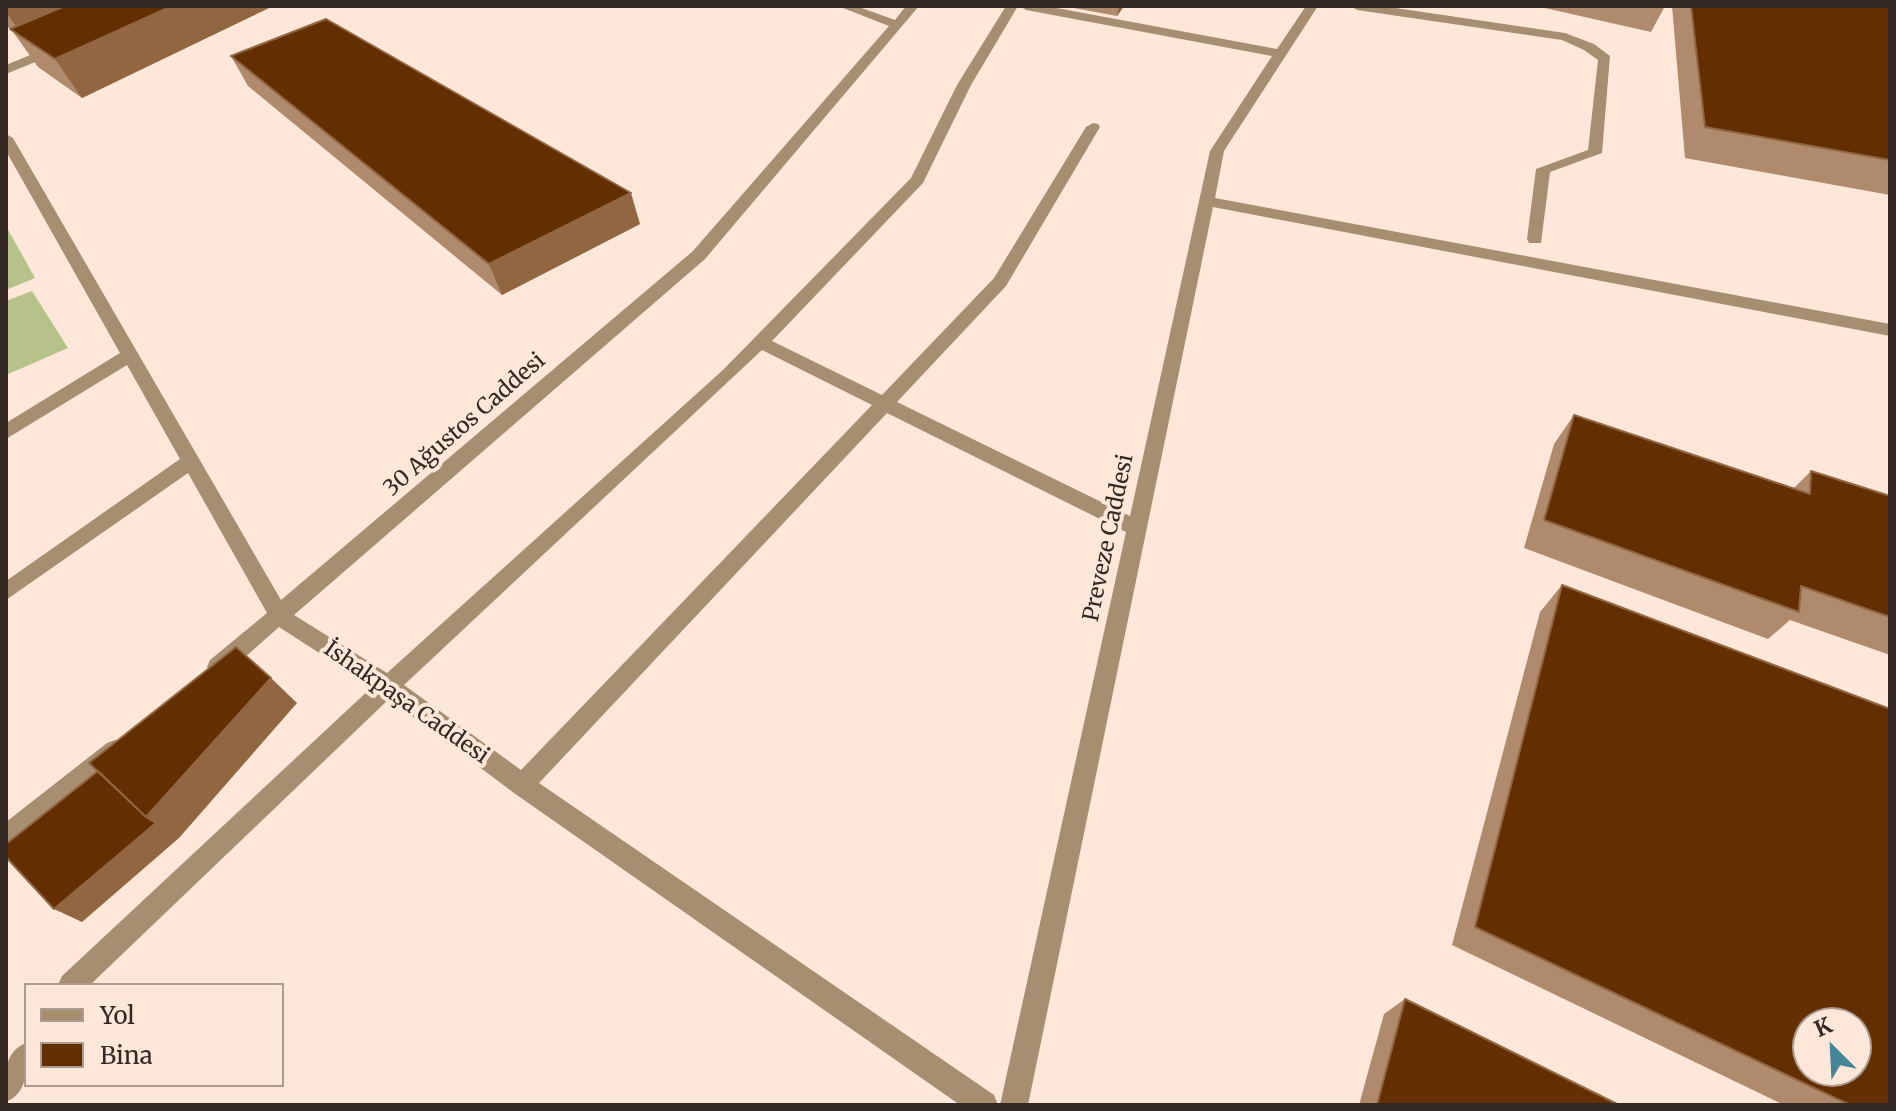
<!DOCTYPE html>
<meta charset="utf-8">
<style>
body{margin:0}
#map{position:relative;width:1896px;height:1111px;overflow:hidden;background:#fde7d9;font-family:Merriweather,serif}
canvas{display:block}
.frame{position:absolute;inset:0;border:8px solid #332922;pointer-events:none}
.legend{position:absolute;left:24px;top:983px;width:260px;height:104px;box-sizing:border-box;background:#fde7d9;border:2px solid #ac9b90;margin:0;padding:10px 14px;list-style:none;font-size:24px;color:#332922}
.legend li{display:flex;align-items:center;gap:16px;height:40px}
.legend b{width:40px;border:2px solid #ac9b90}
.north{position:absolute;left:1792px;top:1007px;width:80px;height:80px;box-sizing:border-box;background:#fde7d9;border:2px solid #ac9b90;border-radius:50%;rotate:336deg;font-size:22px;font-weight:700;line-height:32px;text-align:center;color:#332922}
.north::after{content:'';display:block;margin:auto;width:28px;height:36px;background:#458698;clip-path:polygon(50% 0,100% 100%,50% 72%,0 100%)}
</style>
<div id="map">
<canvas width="1896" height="1111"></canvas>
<div class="frame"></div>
<ul class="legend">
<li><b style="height:10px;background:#a88e70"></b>Yol</li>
<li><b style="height:22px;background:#632e00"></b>Bina</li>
</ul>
<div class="north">K</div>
</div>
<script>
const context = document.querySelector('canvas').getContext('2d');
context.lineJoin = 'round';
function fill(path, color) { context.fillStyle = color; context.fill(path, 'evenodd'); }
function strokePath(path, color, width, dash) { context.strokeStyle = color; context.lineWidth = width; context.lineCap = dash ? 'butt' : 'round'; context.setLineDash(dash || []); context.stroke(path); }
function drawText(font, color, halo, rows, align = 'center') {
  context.font = font + ' Merriweather,serif'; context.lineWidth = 8; context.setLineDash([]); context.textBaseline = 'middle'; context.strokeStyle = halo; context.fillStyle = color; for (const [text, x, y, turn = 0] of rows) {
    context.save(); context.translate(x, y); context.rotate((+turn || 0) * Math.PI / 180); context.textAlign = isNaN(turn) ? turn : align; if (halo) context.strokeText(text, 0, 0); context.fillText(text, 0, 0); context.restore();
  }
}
fill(new Path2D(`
 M6 226 35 278 6 290Z
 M32 291 68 348 6 375V301Z`), '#b7c18a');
fill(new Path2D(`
 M838 6H856L895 20 906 6H919L705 259 294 615 387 673 723 370 911 178 957 85 1006 6H1018L971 85 923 183 772 341 882 395 994 278 1086 127 1093 123 1098 124 1100 127 1006 286 897 402 1130 516 1210 151 1272 56 1026 10 1020 6H1046L1277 49 1306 6H1318L1224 151 1215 198 1890 324V336L1213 207 1028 1105H1000L1126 532 887 413 539 783 994 1095 998 1105H960L514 793 389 699 90 985H58L62 976 372 687 279 627 226 674 218 676 210 674 207 667 210 660 267 613 188 473 6 600V581L180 459 127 365 6 439V423L120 353 6 151V134L13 138 281 600 693 251 889 26ZM762 350 872 405 521 770 404 685Z
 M1351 6H1382L1565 33 1594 44 1610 56 1602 153 1550 172 1541 243H1529L1527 239 1536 169 1588 150 1598 60 1584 50 1562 40 1357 10Z
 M57 44 64 48 62 51 6 74V65Z
 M115 740 123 743 126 750 123 757 14 845 6 848V822L107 743Z
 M26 1043C26 1065 31 1091 6 1102 6 1079 1 1053 26 1043Z`), '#a88e70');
fill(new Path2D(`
 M6 6H273L82 98 38 67 11 29 6 26Z
 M1063 6H1124L1117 16Z
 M1536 6H1665L1651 32Z
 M1672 6H1890V195L1685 158Z
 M231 56 640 224 502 295 248 86Z
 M1574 415 1794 488 1811 471 1890 496V655L1790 620 1768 639 1524 548 1554 444Z
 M1562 585 1890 1105H1784L1452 945 1540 612Z
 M1405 999 1619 1105H1359L1384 1014Z`), '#b08a6c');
fill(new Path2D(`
 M6 6H96L22 35 6 12Z
 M172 6H273L82 98 55 59Z
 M1119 6H1124L1117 16Z
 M631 193 640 224 502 295 489 264Z
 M271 678 297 703 179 838 82 922 54 909 146 817Z`), '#916641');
const building = new Path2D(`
 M65 6H172L55 59 10 29Z
 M1691 6H1890V160L1705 127Z
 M326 19 631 193 489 264 231 56Z
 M1574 415 1810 494 1811 471 1890 496V617L1801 586 1799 612 1544 520Z
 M1562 585 1890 709V1105H1850L1475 927ZM1808 1023H1856V1071H1808Z
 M236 647 271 678 146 817 89 763Z
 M98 771 146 817 156 823 54 909 6 857V844Z
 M1405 999 1619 1105H1377Z`);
fill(building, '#632e00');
strokePath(building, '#916641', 2);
drawText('22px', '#332922', '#fde7d9', [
 ["30 Ağustos Caddesi",465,425,-41],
 ["Preveze Caddesi",1109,538,-78],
 ["İshakpaşa Caddesi",406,703,35]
]);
</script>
